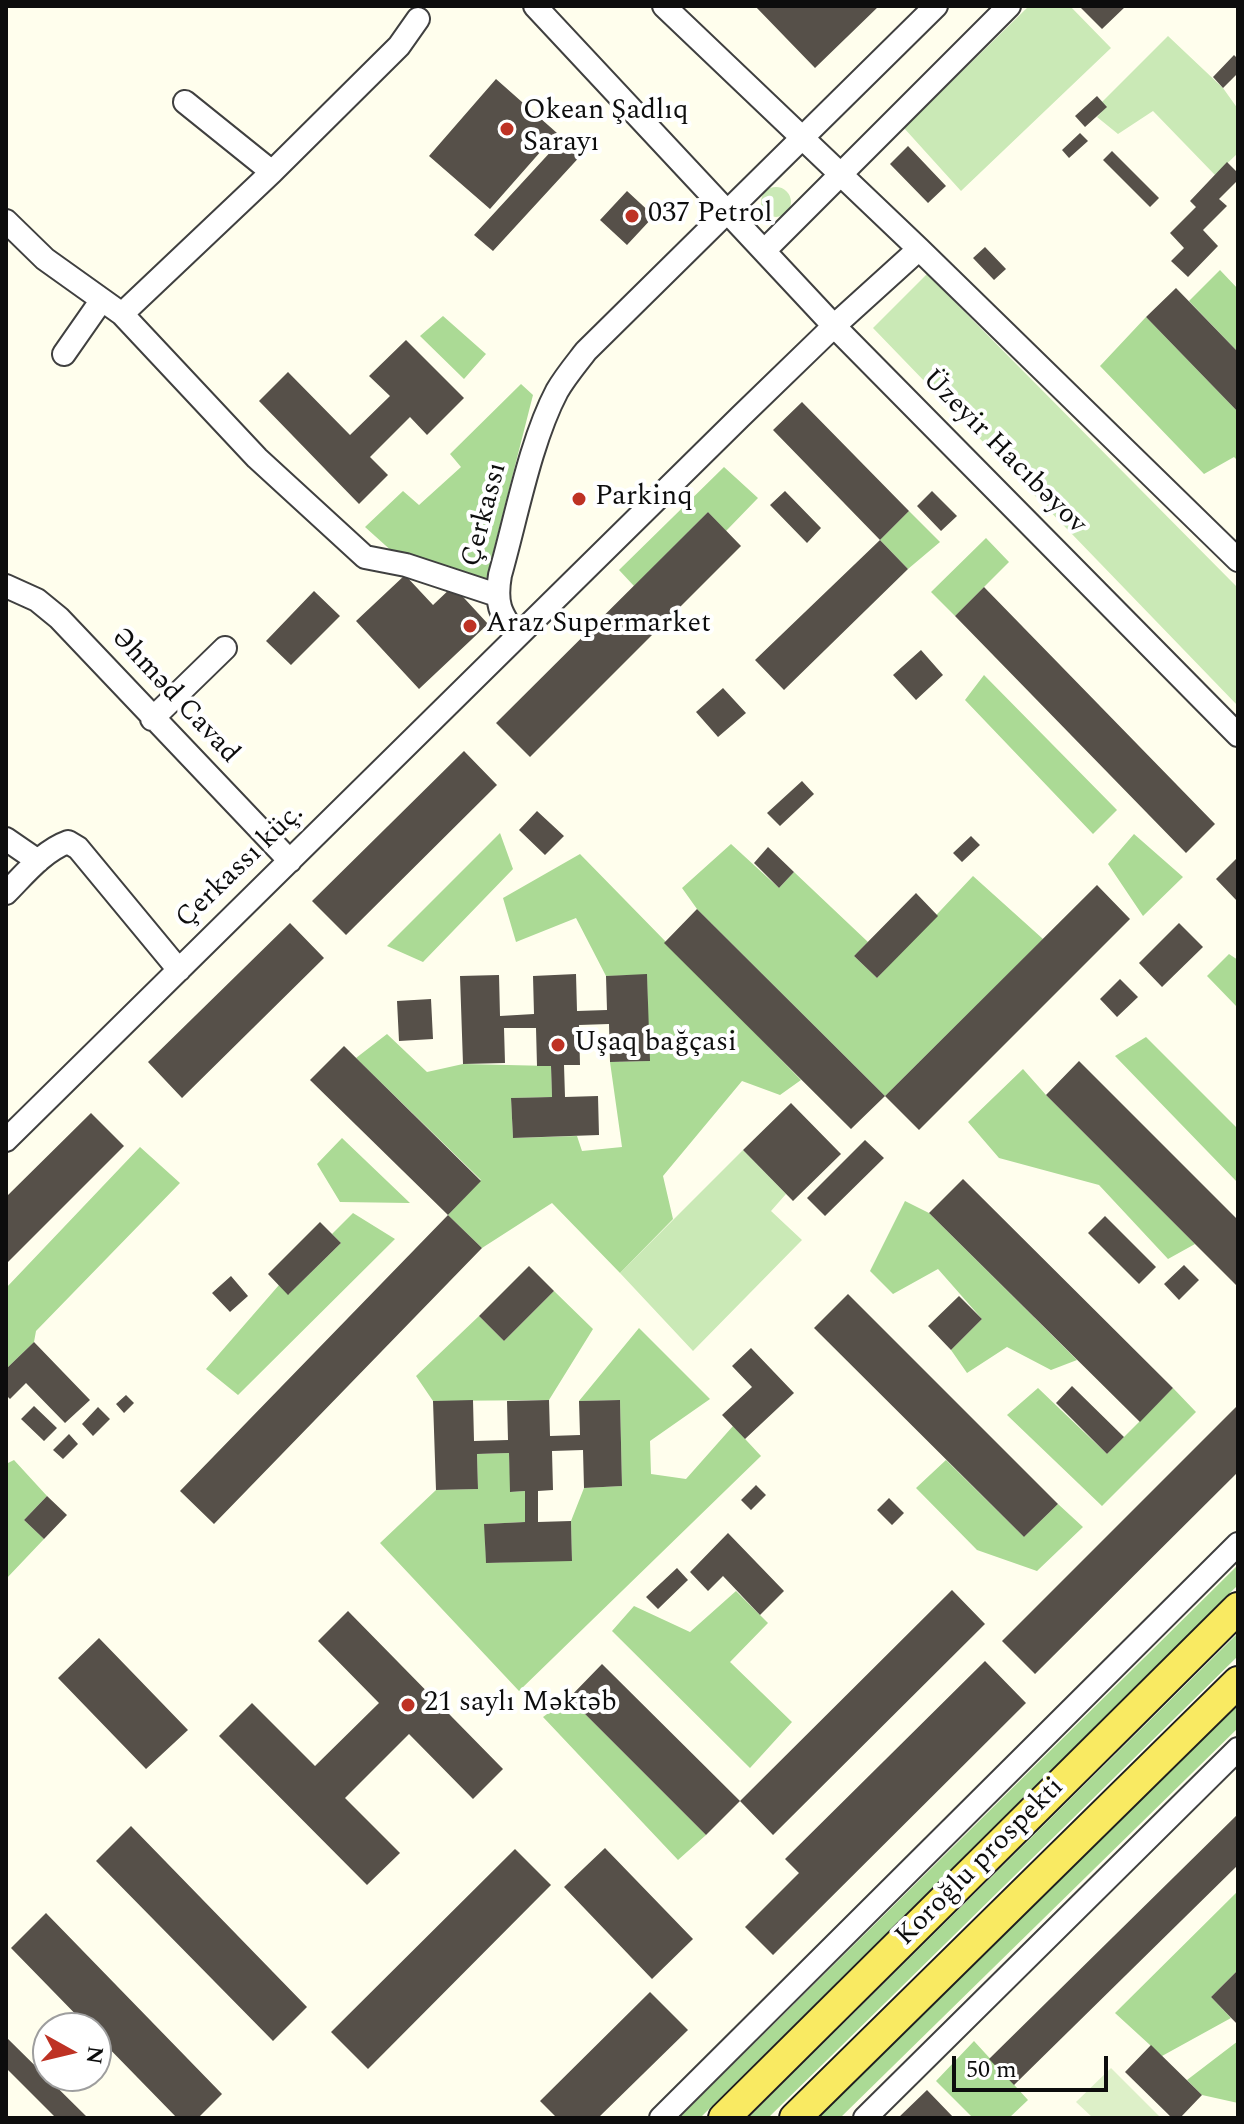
<!DOCTYPE html>
<meta charset="utf-8">
<style>
body{margin:0}
#map{position:relative;width:1244px;height:2124px;overflow:hidden;background:#fffeed;font-family:Spectral,serif}
canvas{display:block}
.frame{position:absolute;inset:0;border:8px solid #0d0d0d;pointer-events:none}
.north{position:absolute;left:32px;top:2012px;width:80px;height:80px;box-sizing:border-box;background:#fff;border:2px solid #9e9e9e;border-radius:50%;rotate:98deg;font-size:22px;font-weight:700;line-height:32px;text-align:center;color:#0d0d0d}
.north::after{content:'';display:block;margin:auto;width:28px;height:36px;background:#be3224;clip-path:polygon(50% 0,100% 100%,50% 72%,0 100%)}
.scale{position:absolute;left:952px;top:2056px;width:156px;height:36px;box-sizing:border-box;border:4px solid #0d0d0d;border-top:0;padding-left:10px;font-size:24px;line-height:28px;white-space:nowrap;color:#0d0d0d;-webkit-text-stroke:6px #fff;paint-order:stroke}
</style>
<div id="map">
<canvas width="1244" height="2124"></canvas>
<div class="frame"></div>
<div class="north">N</div>
<div class="scale">50 m</div>
</div>
<script>
const context = document.querySelector('canvas').getContext('2d');
context.lineJoin = 'round';
function fill(path, color) { context.fillStyle = color; context.fill(path, 'evenodd'); }
function strokePath(path, color, width, dash) { context.strokeStyle = color; context.lineWidth = width; context.lineCap = dash ? 'butt' : 'round'; context.setLineDash(dash || []); context.stroke(path); }
function drawText(font, color, halo, rows, align = 'center') {
  context.font = font + ' Spectral,serif'; context.lineWidth = 8; context.setLineDash([]); context.textBaseline = 'middle'; context.strokeStyle = halo; context.fillStyle = color; for (const [text, x, y, turn = 0] of rows) {
    context.save(); context.translate(x, y); context.rotate((+turn || 0) * Math.PI / 180); context.textAlign = isNaN(turn) ? turn : align; if (halo) context.strokeText(text, 0, 0); context.fillText(text, 0, 0); context.restore();
  }
}
fill(new Path2D(`
 M1029 6H1070L1111 48 961 191 904 128Z
 M1168 36 1223 88 1238 109V153L1215 175 1153 111 1118 134 1097 117 1106 107 1102 102Z
 M761 202a15 15 0 1 1 30 0a15 15 0 1 1-30 0Z
 M927 274 1238 588V706L873 328Z
 M743 1150 786 1194 771 1211 802 1240 693 1351 620 1273Z`), '#cae9b6');
fill(new Path2D(`
 M1220 270 1238 289V352L1189 301Z
 M443 316 486 354 464 379 420 336Z
 M1146 317 1238 412V461L1234 457 1204 474 1100 366Z
 M521 384 533 395 486 580 395 554 365 527 403 491 419 505 461 467 450 454Z
 M724 467 758 498 726 531 708 512 634 586 619 570Z
 M909 511 940 542 908 569 880 540Z
 M986 538 1009 562 955 616 931 592Z
 M984 675 1117 810 1093 834 965 700Z
 M500 833 513 869 423 962 387 946Z
 M1134 834 1183 877 1143 916 1108 864Z
 M731 844 779 888 794 872 868 942 854 956 877 978 973 876 1043 939 885 1096 697 909 682 888Z
 M580 854 801 1080 780 1095 742 1081 663 1176 673 1219 620 1273 552 1203 482 1248 448 1215 481 1180 356 1058 387 1034 427 1072 463 1064 551 1066 552 1097 511 1098 513 1138 577 1136 582 1151 622 1147 610 1062 649 1061 647 975 606 976 576 918 516 942 503 898Z
 M1229 954 1238 960V1008L1207 976Z
 M1146 1037 1238 1129V1183L1115 1056Z
 M1023 1069 1046 1095 1195 1244 1168 1259 1099 1185 999 1158 968 1122Z
 M342 1138 410 1203 340 1202 317 1164Z
 M140 1147 180 1183 36 1331 34 1342 6 1369V1288Z
 M905 1201 929 1213 1077 1360 1051 1370 1007 1347 967 1373 951 1350 982 1319 938 1269 893 1294 870 1271Z
 M353 1213 395 1239 238 1395 206 1369 279 1285 289 1294 341 1243 332 1234Z
 M554 1291 593 1329 549 1400 433 1401 416 1376 479 1316 504 1341Z
 M639 1328 710 1399 650 1441 651 1474 686 1479 733 1426 761 1456 519 1691 380 1543 436 1490 478 1489 477 1454 509 1453 511 1492 525 1491V1522L485 1524 486 1563 572 1560 571 1521 584 1488 622 1486 620 1400 579 1401Z
 M1038 1388 1107 1454 1173 1388 1196 1412 1102 1506 1007 1415Z
 M14 1460 47 1496 24 1520 44 1539 6 1579V1464Z
 M946 1460 1024 1537 1058 1504 1083 1527 1037 1571 977 1550 916 1488Z
 M1238 1565V1585L700 2118H679Z
 M736 1591 768 1623 730 1662 792 1722 750 1768 612 1631 634 1606 690 1632Z
 M1238 1633V1656L768 2118H748Z
 M569 1698 706 1835 678 1860 543 1717Z
 M1238 1701V1728L840 2118H817Z
 M1238 1891V1970L1211 1997 1231 2018 1162 2056 1115 2013Z
 M974 2041 1028 2100 1009 2118H973L936 2081Z
 M1238 2041V2103L1202 2095 1187 2080Z`), '#abda95');
fill(new Path2D(`
 M1111 2068 1161 2118H1093L1076 2102Z`), '#ddf0c8');
fill(new Path2D(`
 M755 6H879L815 68Z
 M1079 6H1126L1102 29Z
 M1234 55 1238 59V73L1223 88 1213 77Z
 M496 79 557 133 490 209 429 156Z
 M1097 96 1107 107 1085 127 1075 116Z
 M1080 133 1088 141 1069 158 1062 150Z
 M566 135 584 152 493 251 474 235Z
 M908 146 946 186 928 203 890 164Z
 M1112 151 1159 198 1150 207 1103 160Z
 M1227 162 1238 173V180L1219 199 1227 206 1203 230 1218 246 1188 277 1171 261 1184 248 1170 233 1196 207 1190 201Z
 M627 191 654 216 627 245 600 220Z
 M985 247 1006 269 994 280 973 258Z
 M1176 288 1238 352V412L1146 317Z
 M406 340 464 398 427 435 410 417 370 457 388 475 359 504 259 401 288 372 350 435 390 396 369 376Z
 M802 402 909 511 880 540 908 569 784 690 755 660 880 540 773 430Z
 M785 491 821 528 807 543 770 505Z
 M932 491 957 516 941 531 917 506Z
 M708 512 741 546 530 757 496 723Z
 M405 575 433 605 453 586 488 624 419 689 356 621Z
 M984 587 1215 824 1186 853 955 616Z
 M314 591 340 616 291 665 266 641Z
 M921 650 943 675 916 700 893 675Z
 M723 688 746 713 718 737 696 712Z
 M464 751 497 785 346 935 312 901Z
 M802 781 814 794 780 826 767 813Z
 M537 811 564 836 545 855 519 830Z
 M971 836 980 845 962 862 953 853Z
 M768 847 794 872 779 888 754 863Z
 M1238 857V902L1216 879Z
 M1097 885 1130 919 919 1130 885 1096 851 1129 664 943 697 909 885 1096Z
 M916 893 938 916 877 978 854 956Z
 M290 923 324 958 182 1098 148 1062Z
 M1179 923 1203 947 1162 987 1139 963Z
 M576 974 577 1011 607 1010 606 976 647 974 650 1061 610 1062 609 1024 579 1025 580 1065H564L565 1097 598 1096 599 1135 513 1138 511 1098 552 1097 551 1066H537L536 1028H504L505 1063 463 1064 460 976 499 975 500 1016 534 1014 533 976Z
 M1120 979 1138 997 1117 1017 1100 999Z
 M431 999 433 1039 399 1041 397 1001Z
 M344 1046 481 1181 448 1215 310 1080Z
 M1079 1061 1238 1220V1287L1046 1095Z
 M791 1103 841 1154 793 1201 743 1150Z
 M91 1113 124 1146 6 1264V1197Z
 M865 1140 884 1158 825 1216 807 1198Z
 M963 1179 1173 1388 1140 1422 929 1213Z
 M448 1215 482 1248 214 1524 180 1491Z
 M1105 1216 1156 1267 1139 1284 1088 1233Z
 M320 1222 341 1243 288 1295 268 1274Z
 M1184 1265 1199 1280 1179 1300 1164 1284Z
 M529 1266 554 1291 504 1341 479 1316Z
 M231 1276 248 1296 230 1312 212 1293Z
 M848 1294 1058 1504 1024 1537 814 1328Z
 M959 1296 982 1319 951 1350 928 1326Z
 M34 1342 90 1400 65 1423 26 1383 10 1399 6 1395V1369Z
 M751 1348 794 1393 745 1439 722 1415 752 1387 732 1366Z
 M1072 1386 1124 1437 1107 1454 1056 1403Z
 M126 1395 134 1403 124 1413 116 1404Z
 M473 1400 474 1441 508 1440 507 1401 549 1400 550 1436 580 1435 579 1401 620 1400 622 1486 584 1488 583 1450 552 1451 553 1490 538 1491V1522L571 1521 572 1561 486 1563 484 1524 525 1522V1491L510 1492 509 1453 477 1454 478 1489 436 1490 433 1401Z
 M1238 1405V1472L1035 1674 1002 1641Z
 M34 1406 57 1428 44 1441 21 1419Z
 M98 1407 110 1419 93 1436 82 1424Z
 M69 1434 78 1444 63 1459 53 1450Z
 M756 1485 766 1495 751 1510 741 1500Z
 M47 1496 67 1515 44 1539 24 1520Z
 M889 1498 904 1513 892 1525 877 1510Z
 M728 1533 784 1591 760 1615 723 1576 708 1591 690 1572Z
 M677 1568 688 1580 658 1609 646 1597Z
 M952 1590 985 1624 773 1835 740 1801Z
 M348 1611 503 1769 473 1799 409 1734 345 1798 400 1853 367 1885 219 1736 252 1703 315 1766 379 1703 318 1641Z
 M99 1638 188 1730 146 1769 58 1678Z
 M985 1661 1026 1703 773 1955 745 1927 799 1873 785 1859Z
 M602 1664 740 1801 706 1835 569 1698Z
 M1238 1814V1865L1014 2085 989 2059Z
 M131 1826 307 2007 273 2041 96 1861Z
 M605 1848 693 1939 652 1979 564 1887Z
 M515 1849 551 1885 368 2069 331 2032Z
 M46 1913 222 2094 198 2118H177L96 2035V2028H89L11 1948Z
 M1238 1970V2025L1211 1997Z
 M650 1992 688 2030 598 2118H557L540 2101Z
 M6 2037 88 2118H56L6 2068Z
 M1151 2045 1202 2095 1180 2118H1172L1125 2072Z
 M927 2090 954 2118H898Z`), '#565049');
const minor = new Path2D(`
 M535 6 834 326 1238 735
 M664 6 919 249 1238 560
 M185 102 272 172
 M6 221 45 259 122 314 272 172 399 46 418 19
 M764 251 1009 6
 M122 314 257 458 365 557 406 565 497 595
 M64 354 101 301
 M6 586 37 600 59 618 290 861
 M516 636C500 612 495 604 500 575 516 519 530 442 557 391 565 377 576 364 586 351L936 6
 M152 719 225 648
 M6 839 38 861
 M6 893C24 875 43 851 68 842L78 848 179 970
 M6 1140 740 417 834 326 919 249
 M661 2118 1238 1544
 M865 2118 1238 1749`);
const major = new Path2D(`
 M724 2118 1238 1608
 M795 2118 1238 1682`);
strokePath(minor, '#404040', 26);
strokePath(major, '#1e1e1e', 34);
strokePath(minor, '#fff', 22);
strokePath(major, '#f9ea62', 30);
for (const [x, y, r, color] of [
 [507,129,8,"#be3224"],
 [632,216,8,"#be3224"],
 [579,499,8,"#be3224"],
 [470,626,8,"#be3224"],
 [558,1045,8,"#be3224"],
 [408,1705,8,"#be3224"]
]) { const dot = new Path2D(); dot.arc(x, y, r, 0, 2 * Math.PI); context.fillStyle = color; context.fill(dot); strokePath(dot, '#fff', 3); }
drawText('28px', '#0d0d0d', '#fff', [
 ["Okean Şadlıq",523,113],
 ["Sarayı",523,145],
 ["037 Petrol",648,216],
 ["Parkinq",595,499],
 ["Araz Supermarket",486,626],
 ["Uşaq bağçasi",574,1045],
 ["21 saylı Məktəb",424,1705]
], 'left');
drawText('28px', '#0d0d0d', '#fff', [
 ["Üzeyir Hacıbəyov",1003,453,45],
 ["Çerkassı",486,515,-75],
 ["Əhməd Cavad",174,697,47],
 ["Çerkassı küç.",241,867,-44],
 ["Koroğlu prospekti",981,1863,-45]
]);
</script>
